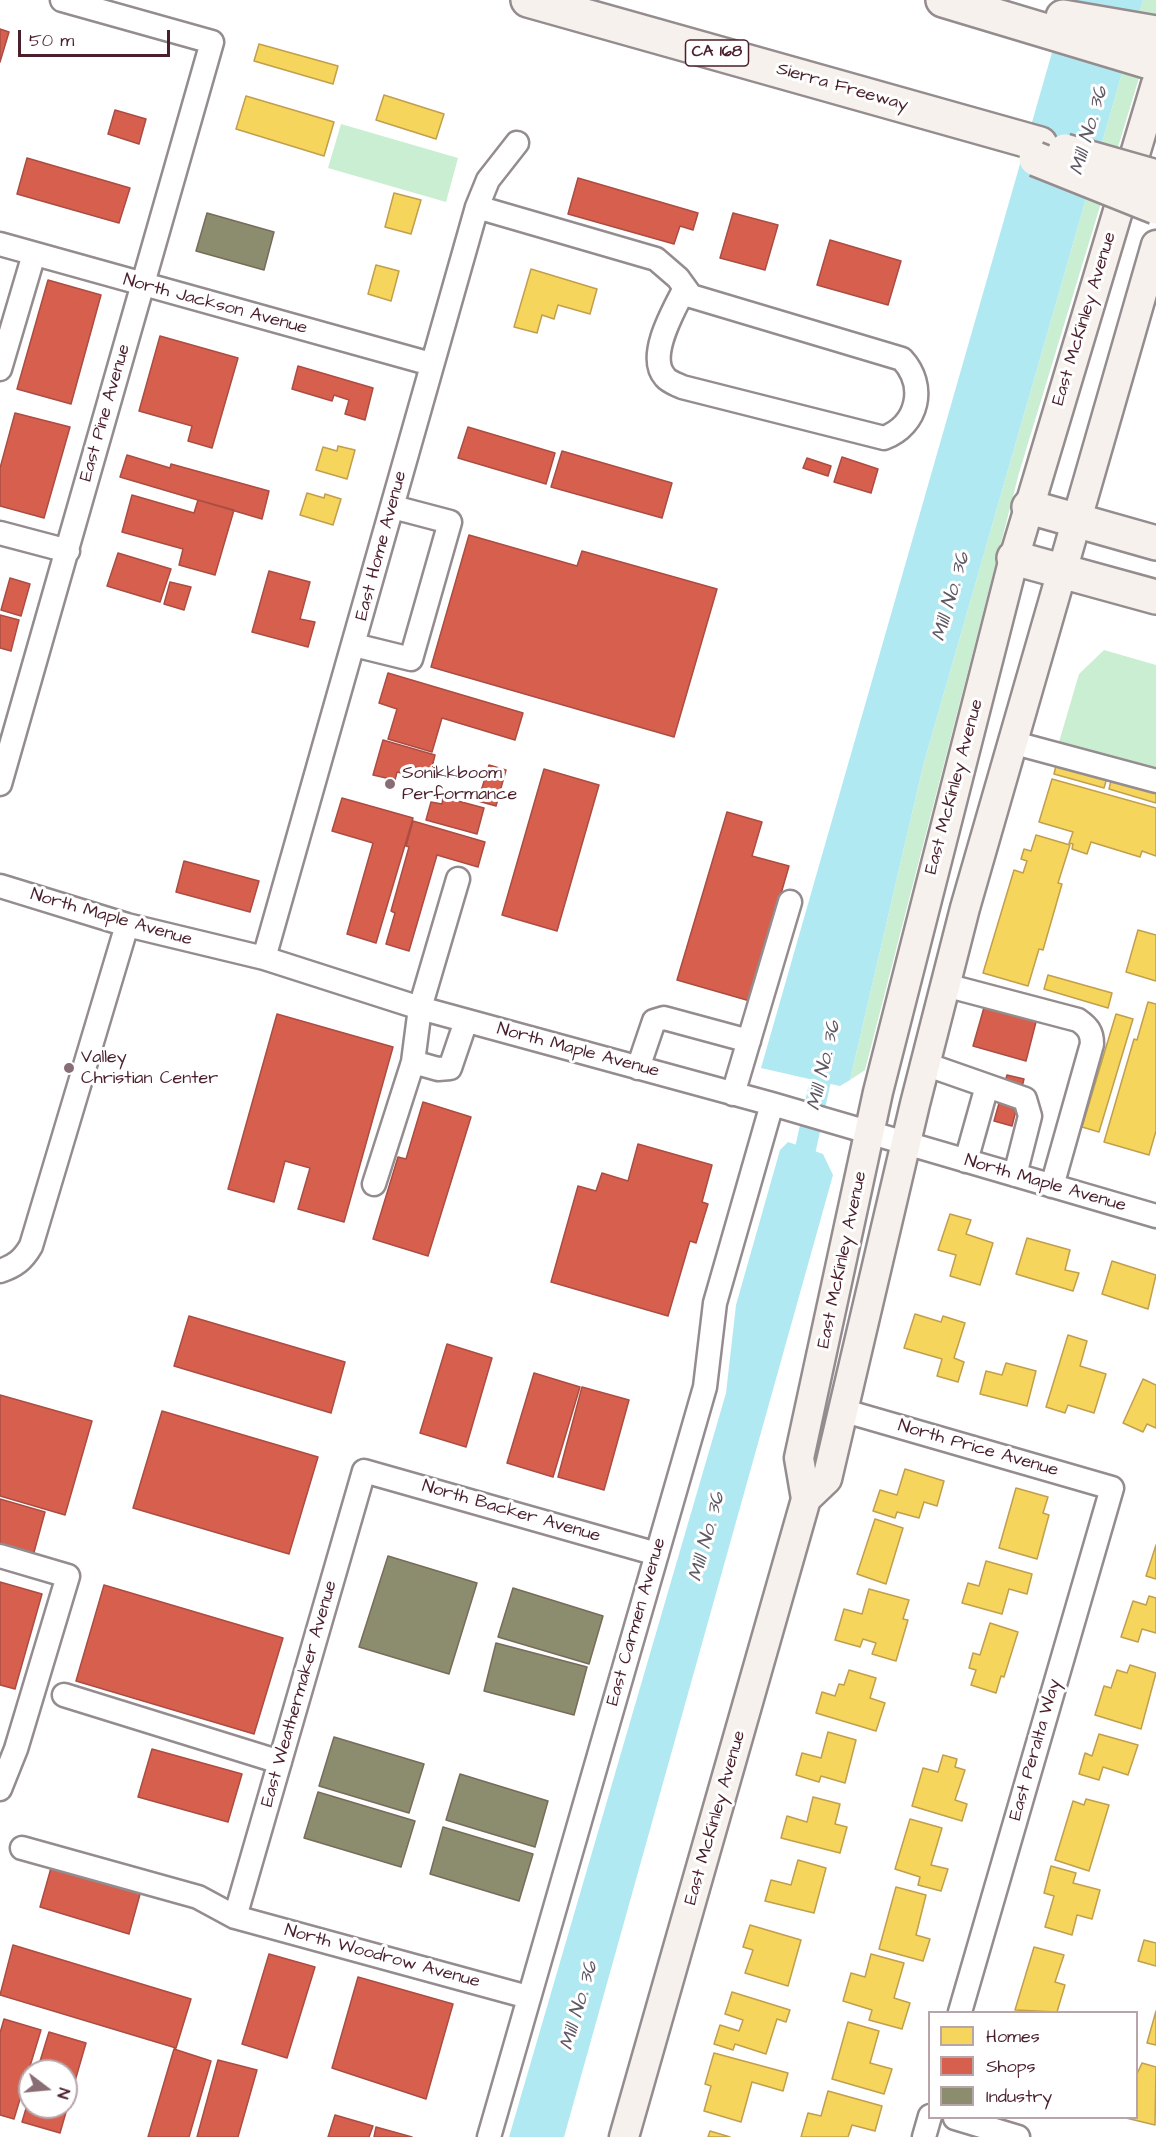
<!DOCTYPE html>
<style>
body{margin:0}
#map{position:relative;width:1156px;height:2137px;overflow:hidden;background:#fff;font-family:"Architects Daughter",sans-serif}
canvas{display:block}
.legend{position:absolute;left:928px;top:2011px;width:210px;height:108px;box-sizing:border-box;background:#fff;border:2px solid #b7a5aa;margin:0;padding:8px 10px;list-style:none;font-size:18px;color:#4a1f2b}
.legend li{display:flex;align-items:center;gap:12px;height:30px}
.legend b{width:30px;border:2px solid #b7a5aa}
.north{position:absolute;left:18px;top:2059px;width:60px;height:60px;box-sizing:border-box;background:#fff;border:2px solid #b7a5aa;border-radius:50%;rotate:106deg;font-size:16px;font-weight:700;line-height:24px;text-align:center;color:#4a1f2b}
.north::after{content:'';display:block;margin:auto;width:21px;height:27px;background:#896d75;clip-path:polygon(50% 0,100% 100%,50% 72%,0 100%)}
.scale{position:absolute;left:18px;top:30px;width:152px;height:27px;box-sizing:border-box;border:3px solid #4a1f2b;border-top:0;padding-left:8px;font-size:18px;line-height:21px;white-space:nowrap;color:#4a1f2b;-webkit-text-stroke:4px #fff;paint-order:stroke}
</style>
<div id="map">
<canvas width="1156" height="2137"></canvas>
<ul class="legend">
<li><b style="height:16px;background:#f6d55c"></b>Homes</li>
<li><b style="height:16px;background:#d6604d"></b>Shops</li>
<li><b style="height:16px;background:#8c8c6e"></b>Industry</li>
</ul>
<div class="north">N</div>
<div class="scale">50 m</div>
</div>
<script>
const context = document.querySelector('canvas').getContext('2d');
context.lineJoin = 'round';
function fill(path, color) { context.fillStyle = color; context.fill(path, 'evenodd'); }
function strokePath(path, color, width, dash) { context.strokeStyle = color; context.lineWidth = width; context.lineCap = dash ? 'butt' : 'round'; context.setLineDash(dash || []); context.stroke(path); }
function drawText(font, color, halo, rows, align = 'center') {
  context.font = font + ' "Architects Daughter",sans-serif'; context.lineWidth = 6; context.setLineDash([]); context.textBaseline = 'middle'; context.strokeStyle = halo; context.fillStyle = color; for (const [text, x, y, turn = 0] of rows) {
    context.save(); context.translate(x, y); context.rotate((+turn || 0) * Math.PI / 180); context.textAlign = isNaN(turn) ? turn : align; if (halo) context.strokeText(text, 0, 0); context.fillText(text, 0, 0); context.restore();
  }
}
fill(new Path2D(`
 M1143 0H1156V22L1019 473 865 1070 850 1080 923 766Z
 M341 124 458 158 446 202 328 168Z
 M1104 650 1156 665V771L1059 742 1079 674Z`), '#c9eed1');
fill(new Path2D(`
 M1067 0H1143L923 766 850 1080 840 1086 761 1068Z
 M788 1142 823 1154 833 1175 564 2137H509L726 1393 736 1305 780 1150Z`), '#b1e9f2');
const homes = new Path2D(`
 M259 44 338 66 333 84 254 61Z
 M384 95 444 114 436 139 376 120Z
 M246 96 334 122 324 156 236 129Z
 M394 193 421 200 411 234 385 227Z
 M376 265 399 271 391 301 368 294Z
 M531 269 597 289 590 314 558 305 554 319 542 315 537 333 514 327Z
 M338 446 355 450 347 479 316 470 323 447 337 451Z
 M307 493 324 498 325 494 341 499 333 525 300 515Z
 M1058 757 1109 771 1104 788 1054 774Z
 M1113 772 1156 785V803L1109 789Z
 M1052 779 1156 808V856L1142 851 1140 857 1091 842 1087 854 1072 849 1073 844 1069 843 1073 832 1039 822Z
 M1036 835 1070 845 1058 883 1062 884 1043 950 1039 949 1028 986 983 973 1014 870 1023 873 1027 861 1021 859 1024 849 1031 851Z
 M1138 930 1156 935V981L1126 972Z
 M1048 975 1112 993 1108 1008 1044 989Z
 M1148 1002 1156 1004V1131L1149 1155 1104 1142 1134 1039 1137 1040Z
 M1116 1014 1133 1019 1099 1132 1082 1127Z
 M950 1214 971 1220 966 1234 993 1243 980 1285 950 1276 956 1255 938 1250Z
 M1027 1238 1070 1250 1065 1270 1079 1273 1073 1291 1016 1274Z
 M1112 1261 1156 1275 1148 1309 1102 1294Z
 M915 1314 941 1322 943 1316 965 1323 954 1358 964 1362 958 1382 937 1376 942 1359 904 1348Z
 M1068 1335 1087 1341 1080 1366 1106 1374 1094 1413 1068 1405 1065 1413 1046 1407Z
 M1006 1363 1036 1371 1027 1406 980 1394 986 1371 1002 1375Z
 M1143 1379 1156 1385V1428L1147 1424 1143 1432 1123 1423Z
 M905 1469 944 1481 937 1506 924 1502 919 1518 897 1512 895 1518 873 1511 880 1490 897 1495Z
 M1016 1488 1048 1497 1043 1513 1049 1515 1037 1559 999 1548Z
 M875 1519 903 1528 886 1584 857 1574Z
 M1156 1545V1579L1146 1576Z
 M986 1561 1032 1574 1027 1594 1009 1589 1002 1614 962 1603 968 1583 979 1586Z
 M869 1589 909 1600 903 1619 908 1620 896 1661 872 1654 876 1643 863 1639 860 1647 835 1640 844 1609 862 1614Z
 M1149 1596 1156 1598V1633L1142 1629 1138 1642 1121 1637 1133 1601 1146 1605Z
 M990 1623 1018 1632 1004 1677 1001 1676 996 1693 971 1685 976 1670 969 1668 973 1653 980 1655Z
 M1130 1665 1156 1673 1141 1729 1095 1715 1104 1686 1111 1688 1117 1670 1127 1673Z
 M849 1670 876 1678 870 1698 885 1703 876 1731 816 1713 822 1692 835 1696 839 1684 844 1685Z
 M828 1732 856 1740 845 1783 821 1776 819 1782 796 1775 802 1753 821 1758Z
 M1099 1734 1138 1745 1128 1775 1103 1767 1099 1780 1079 1774 1085 1753 1092 1756Z
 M943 1755 957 1759 955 1767 965 1770 955 1800 967 1804 962 1821 912 1806 923 1768 938 1772Z
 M813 1797 840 1804 835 1824 847 1827 840 1853 781 1838 787 1816 807 1822Z
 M1086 1799 1109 1805 1089 1871 1055 1860 1073 1801 1084 1805Z
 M910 1819 942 1828 931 1865 948 1869 941 1891 918 1885 920 1877 895 1869Z
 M798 1860 826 1868 814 1913 765 1901 771 1880 791 1885Z
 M1051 1866 1076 1873 1073 1883 1100 1890 1092 1919 1077 1915 1072 1935 1045 1927 1054 1896 1044 1893Z
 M896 1887 926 1895 916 1935 930 1939 923 1961 879 1949Z
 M750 1925 801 1940 788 1986 745 1973 753 1950 743 1947Z
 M1144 1940 1156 1943V1966L1138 1961Z
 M1034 1947 1064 1955 1055 1982 1065 1985 1057 2012 1015 2010Z
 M871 1954 904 1963 894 1998 910 2003 902 2029 869 2020 872 2010 843 2001 851 1973 865 1977Z
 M732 1992 790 2010 786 2022 777 2019 766 2054 735 2044 733 2050 714 2044 720 2025 739 2031 743 2020 725 2014Z
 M1156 2011V2045L1147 2043Z
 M848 2022 879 2031 870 2063 892 2069 884 2094 832 2079Z
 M714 2053 788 2073 783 2091 752 2082 741 2122 704 2111 711 2086 705 2084Z
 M1142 2063 1156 2067 1155 2125 1126 2118H1136V2076Z
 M828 2091 882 2106 875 2131 852 2125 848 2137H801L808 2113 821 2116Z
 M710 2131 730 2137H708Z`);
fill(homes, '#f6d55c');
strokePath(homes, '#c29e4d', 1.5);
const shops = new Path2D(`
 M0 29 9 32 0 62Z
 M115 110 146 119 139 144 108 134Z
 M27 158 130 188 119 223 17 194Z
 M578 178 698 213 693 230 680 226 674 244 568 214Z
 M733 213 778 225 765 270 720 258Z
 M830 240 901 261 888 305 817 285Z
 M48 280 101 295 71 404 17 389Z
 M160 336 238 358 212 448 188 441 192 426 139 411Z
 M298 366 373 388 365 420 345 414 349 400 334 395 332 401 292 389Z
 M15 413 70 427 44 518 0 506V468Z
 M468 427 555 453 546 484 458 458Z
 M562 451 672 483 662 518 551 487Z
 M127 455 170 468 171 464 269 491 262 519 120 477Z
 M842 457 878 469 871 493 834 482Z
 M807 458 831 466 828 476 803 468Z
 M132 495 194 513 198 500 234 510 215 575 179 565 183 549 122 532Z
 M469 535 577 566 582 551 717 589 674 737 431 667Z
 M118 553 171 569 160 602 107 586Z
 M269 571 310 582 300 619 315 622 308 647 252 632Z
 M10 578 30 584 21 616 1 610Z
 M170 582 191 587 184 610 164 604Z
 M0 615 19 620 11 651 0 648Z
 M388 673 523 713 515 740 442 718 432 752 388 739 397 709 379 703Z
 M383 740 435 755 431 771 412 766 409 775 397 772 395 780 373 775Z
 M489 765 506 770 496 806 478 801Z
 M544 769 599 785 557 931 502 915Z
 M443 797 484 808 477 834 426 820 431 802 442 804Z
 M342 798 413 818 376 943 347 934 373 843 332 831Z
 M727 812 762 822 752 856 789 866 750 1001 677 980Z
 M413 821 485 842 478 867 437 855 409 951 386 944 395 913 391 911 409 847 406 846Z
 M184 861 259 881 250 912 176 892Z
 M985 1004 1037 1018 1026 1061 973 1046Z
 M277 1014 393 1047 344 1222 298 1209 310 1168 285 1161 274 1202 228 1189Z
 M1007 1075 1024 1079 1012 1126 994 1121Z
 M423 1102 471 1117 428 1256 373 1239 398 1157 406 1159Z
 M638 1144 712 1165 702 1202 708 1204 696 1243 690 1241 668 1316 551 1282 578 1186 596 1191 602 1173 628 1181Z
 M189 1316 345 1362 331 1413 174 1366Z
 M447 1344 492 1358 466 1447 420 1433Z
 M534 1373 580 1387 553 1477 507 1463Z
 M582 1387 629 1400 604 1490 558 1477Z
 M0 1395 92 1421 65 1515 0 1496Z
 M162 1411 318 1457 289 1554 133 1508Z
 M0 1499 45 1512 33 1556 0 1546Z
 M0 1582 42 1594 15 1689 0 1685Z
 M104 1585 283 1638 254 1734 76 1681Z
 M152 1749 242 1774 228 1822 138 1797Z
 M53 1861 142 1887 129 1934 40 1907Z
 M13 1945 191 1999 176 2048 0 1995Z
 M269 1954 315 1967 287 2058 242 2044Z
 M358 1977 453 2004 426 2099 332 2068Z
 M4 2019 41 2030 14 2119 0 2115V2033Z
 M49 2032 86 2043 60 2133 22 2122 30 2095V2107H66V2071H37Z
 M174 2049 211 2061 189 2137H148Z
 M218 2060 257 2070 238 2137H197Z
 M335 2115 373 2126 369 2137H328Z
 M376 2127 412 2137H374Z`);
fill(shops, '#d6604d');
strokePath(shops, '#ac4c43', 1.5);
const industry = new Path2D(`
 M207 213 274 232 264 270 196 251Z
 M388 1556 477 1583 449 1674 359 1647Z
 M513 1588 603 1616 589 1664 498 1637Z
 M496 1643 587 1667 574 1715 484 1691Z
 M334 1737 424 1764 409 1813 319 1786Z
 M460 1774 548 1801 535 1847 446 1820Z
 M318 1792 415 1821 401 1867 304 1838Z
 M443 1827 533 1854 519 1901 430 1874Z`);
fill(industry, '#8c8c6e');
strokePath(industry, '#786b5a', 1.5);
strokePath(new Path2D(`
 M800 1174 826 1055`), '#b1e9f2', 21);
const minor = new Path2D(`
 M477 207 656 259 678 278 691 296 902 359C927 386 918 425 884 438L682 387C676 384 669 382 665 377 646 356 675 308 685 288
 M0 244 431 364
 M0 369 34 254
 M0 533 68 551
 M354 645 411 659 450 522 393 507
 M1011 742 1156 781
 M0 784 212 42 62 0
 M0 886 127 925 264 958 420 1008 772 1104 1156 1216
 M264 958 477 207 488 180 517 143
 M945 985 1078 1020C1088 1027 1092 1032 1092 1044L1052 1186
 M413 1062 438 1069 450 1068 466 1021
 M925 1064 1025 1099 1030 1116 1015 1175
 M638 1068 654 1021 664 1018 749 1041
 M733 1094 790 902
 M966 1161 987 1086
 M374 1184 413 1062 420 1008 458 879
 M0 1271C15 1266 23 1260 31 1246L127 925
 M845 1411 1112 1488 960 2012
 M0 1556 68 1576 16 1749 0 1789
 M64 1695 280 1762
 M22 1848 198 1897 235 1917 528 1997
 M235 1917 364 1471 657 1554
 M955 2118 1018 2137
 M489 2137 705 1387 715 1303 772 1104
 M924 2137 930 2116`);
const major = new Path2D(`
 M806 1499 827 1479 915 1104 965 908 1156 245
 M624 2137 806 1499 799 1458 878 1092 1014 558 1156 84`);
const highway = new Path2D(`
 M528 0 1040 144
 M943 0 1156 64
 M1063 17 1156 33
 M1029 507 1156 543
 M1014 558 1156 597`);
strokePath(minor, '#948c8e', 27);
strokePath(major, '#948c8e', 33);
strokePath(highway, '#948c8e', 38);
strokePath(minor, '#fff', 22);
strokePath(major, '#f6f1ec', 28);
strokePath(highway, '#f6f1ec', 33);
const highwayBridge = new Path2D(`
 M1065 151 1156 177
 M1036 159 1156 207`);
strokePath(highwayBridge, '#948c8e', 38, []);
strokePath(highwayBridge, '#f6f1ec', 33);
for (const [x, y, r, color] of [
 [390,784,6,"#896d75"],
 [69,1068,6,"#896d75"]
]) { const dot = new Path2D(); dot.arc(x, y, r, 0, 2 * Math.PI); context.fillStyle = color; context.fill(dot); strokePath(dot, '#fff', 2); }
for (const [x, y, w] of [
 [717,53,63]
]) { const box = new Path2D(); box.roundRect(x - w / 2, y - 13, w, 26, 4.5); context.fillStyle = '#fff'; context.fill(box); strokePath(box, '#4a1f2b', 1.5); }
drawText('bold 16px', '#4a1f2b', null, [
 ["CA 168",717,53]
]);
drawText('18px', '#4a1f2b', '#fff', [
 ["Sierra Freeway",842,88,16],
 ["North Jackson Avenue",215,305,15],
 ["East McKinley Avenue",1085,319,-73],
 ["East Pine Avenue",106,413,-74],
 ["East Home Avenue",382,546,-75],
 ["East McKinley Avenue",955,787,-75],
 ["North Maple Avenue",111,918,16],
 ["North Maple Avenue",578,1051,15],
 ["North Maple Avenue",1045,1184,16],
 ["East McKinley Avenue",843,1260,-78],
 ["North Price Avenue",978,1449,16],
 ["North Backer Avenue",511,1512,16],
 ["East Carmen Avenue",637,1622,-74],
 ["East Weathermaker Avenue",300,1694,-74],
 ["East Peralta Way",1036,1750,-74],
 ["East McKinley Avenue",716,1818,-74],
 ["North Woodrow Avenue",382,1957,15]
]);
drawText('18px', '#4a1f2b', '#fff', [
 ["Sonikkboom",402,774],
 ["Performance",402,795],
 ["Valley",81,1058],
 ["Christian Center",81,1079]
], 'left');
drawText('italic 20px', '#5f5965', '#fff', [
 ["Mill No. 36",1090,131,-74],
 ["Mill No. 36",952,597,-74],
 ["Mill No. 36",825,1066,-77],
 ["Mill No. 36",708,1537,-75],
 ["Mill No. 36",580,2006,-74]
]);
</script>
